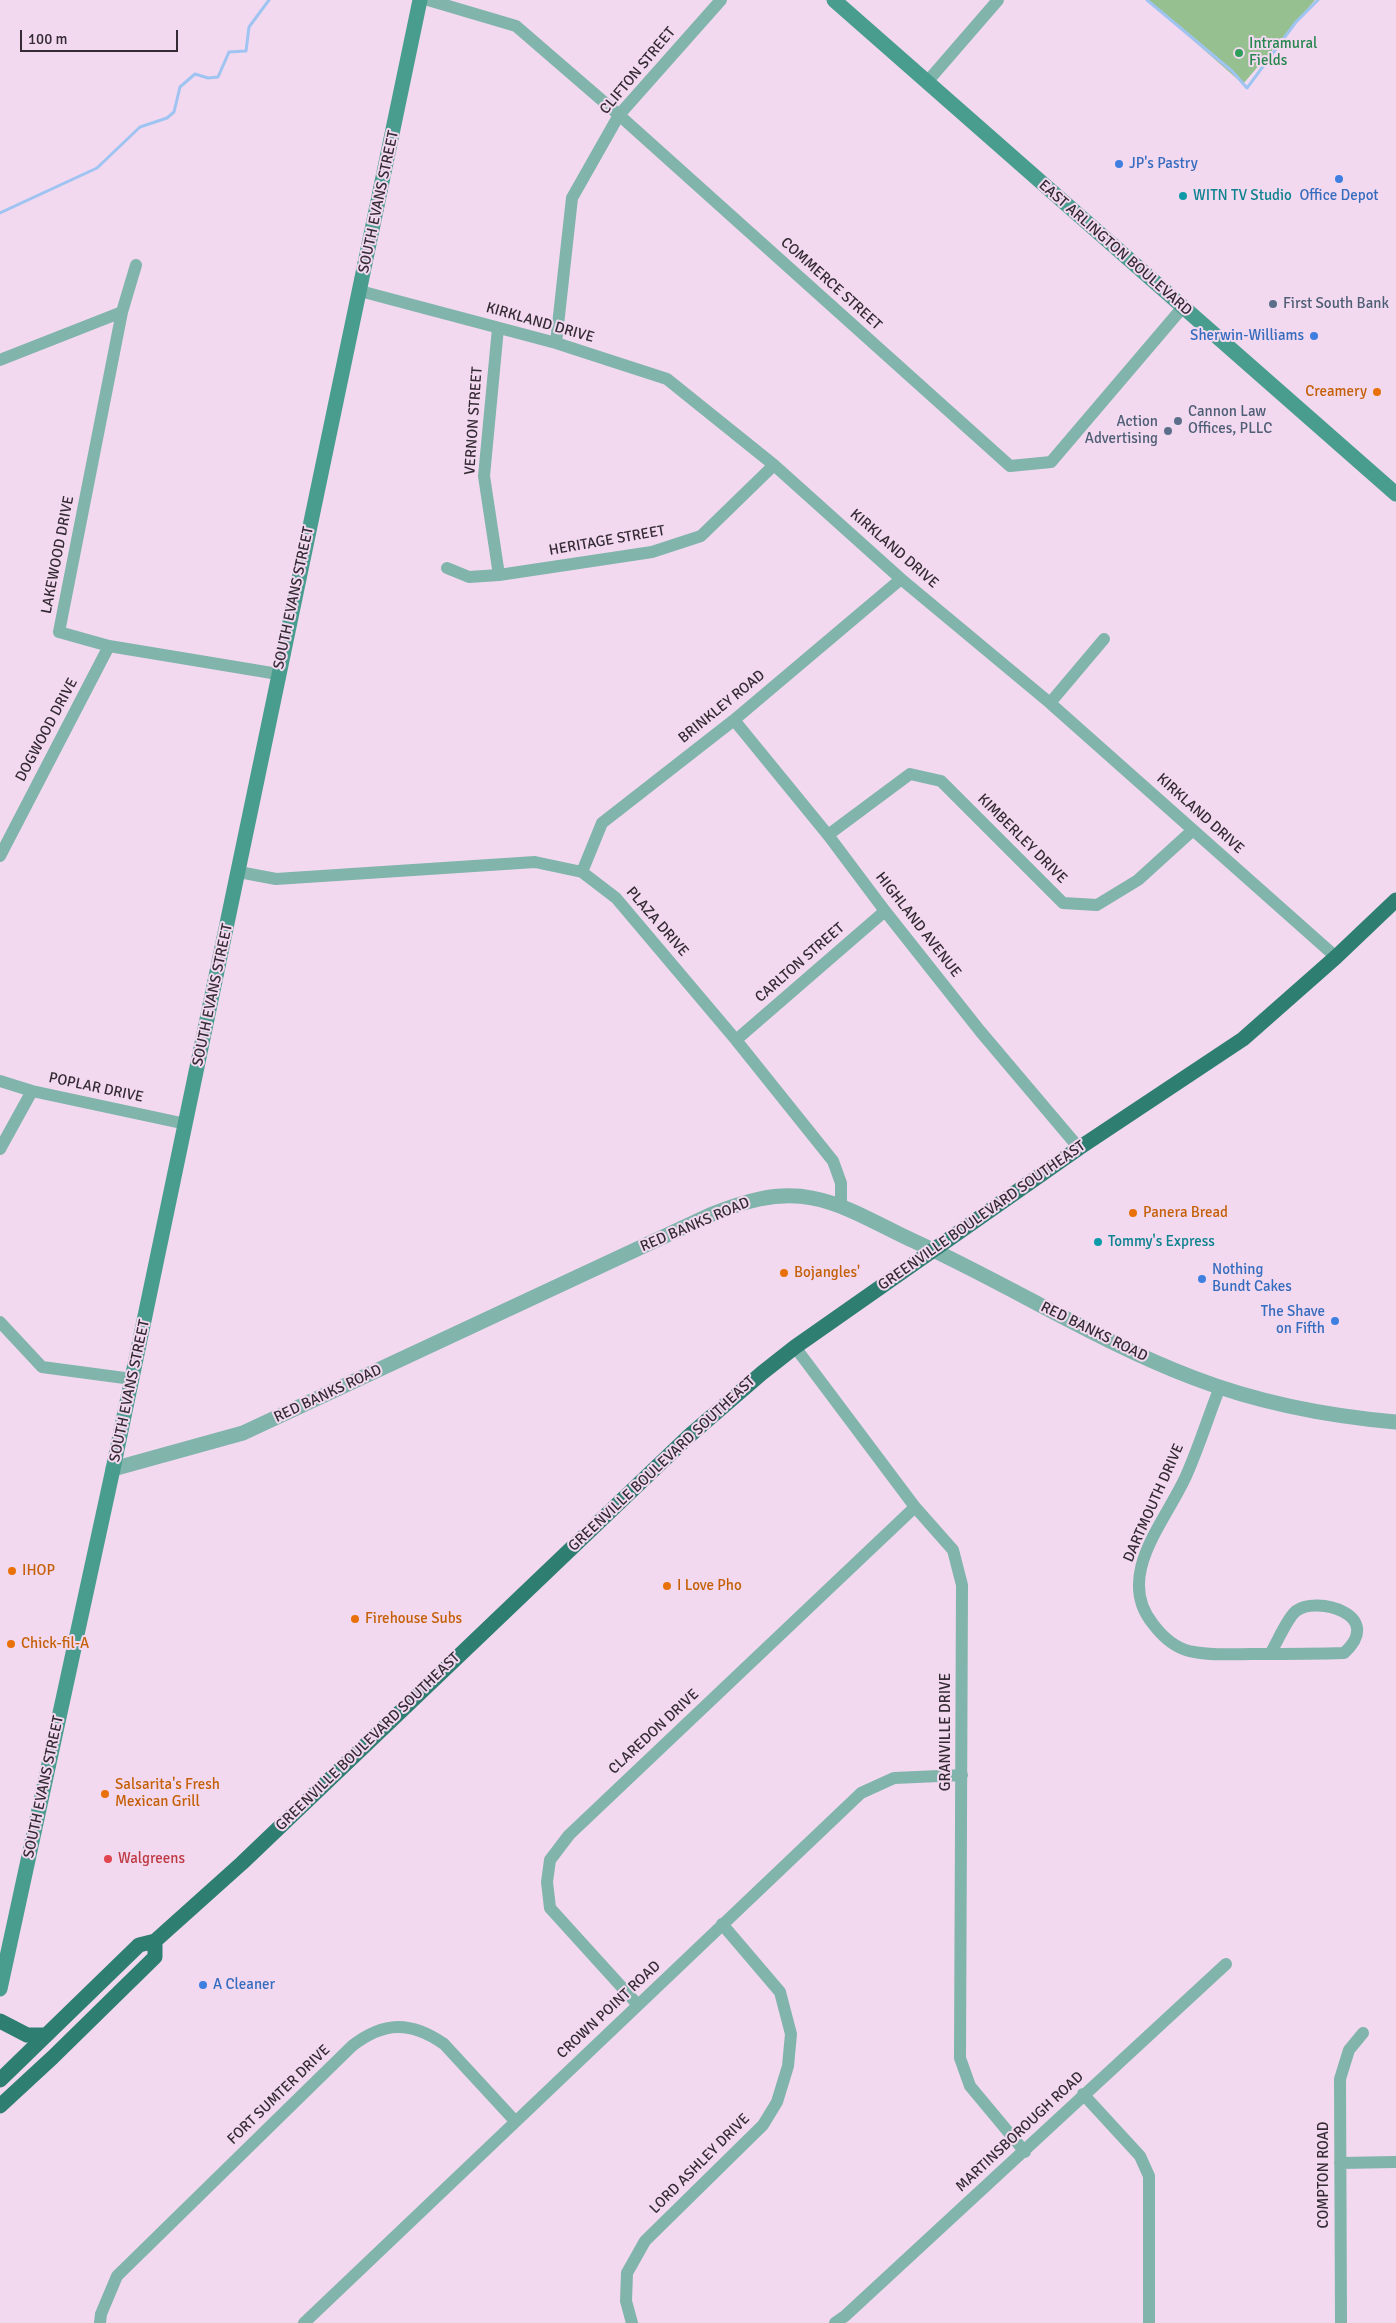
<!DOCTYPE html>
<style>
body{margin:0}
#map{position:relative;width:1396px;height:2323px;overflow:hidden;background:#f2d9f0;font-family:Signika,sans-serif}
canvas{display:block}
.scale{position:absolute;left:20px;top:30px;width:158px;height:22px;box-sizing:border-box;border:2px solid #352b34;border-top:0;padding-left:6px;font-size:15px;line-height:18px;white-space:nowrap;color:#352b34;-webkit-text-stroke:4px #f2d9f0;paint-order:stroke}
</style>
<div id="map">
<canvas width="1396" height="2323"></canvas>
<div class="scale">100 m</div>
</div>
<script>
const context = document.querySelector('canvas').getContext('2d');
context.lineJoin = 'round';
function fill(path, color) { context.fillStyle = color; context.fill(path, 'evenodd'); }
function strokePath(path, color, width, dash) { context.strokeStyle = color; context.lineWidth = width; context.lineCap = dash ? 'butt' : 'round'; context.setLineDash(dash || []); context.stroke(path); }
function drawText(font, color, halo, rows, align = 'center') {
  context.font = font + ' Signika,sans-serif'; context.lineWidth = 4; context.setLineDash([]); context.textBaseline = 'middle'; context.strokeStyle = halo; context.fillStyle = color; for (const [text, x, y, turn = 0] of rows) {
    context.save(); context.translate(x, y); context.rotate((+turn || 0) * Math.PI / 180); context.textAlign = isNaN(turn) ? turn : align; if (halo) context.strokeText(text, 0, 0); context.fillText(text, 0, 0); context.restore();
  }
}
fill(new Path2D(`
 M1147 0H1315L1243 84Z`), '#96c090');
strokePath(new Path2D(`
 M1147 0 1232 71 1247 88 1296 22 1318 0
 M0 213 97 168 140 127 167 118 174 112 180 87 195 74 208 78 218 77 229 52 246 51 249 27 269 0`), '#a0c4f1', 3);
strokePath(new Path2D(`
 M428 0 516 26 619 115 1010 466 1051 462 1183 307
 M927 82 998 0
 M136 265 122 312 59 632 109 646 278 674
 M360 291 556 343 667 379 774 465 901 579 1050 703 1336 957
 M498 328 484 476 499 575
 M556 343 572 198 619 115 721 0
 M0 360 122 312
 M447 568 469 577 499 575 652 552 701 536 774 465
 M1050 703 1104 639
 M734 720 828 835 885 911 980 1031 1079 1148
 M828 835 910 774 941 781 1063 903 1097 905 1138 880 1193 830
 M0 856 109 646
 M239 872 276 879 535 862 582 872 616 898 736 1040 833 1161 841 1183V1206
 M582 872 602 823 734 720 901 579
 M736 1040 885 911
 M0 1081 32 1091 186 1124
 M0 1149 32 1091
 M0 1322 42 1367 132 1379
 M795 1347 915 1507 953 1550 962 1585 960 2058 970 2086 1025 2152
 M1220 1387C1208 1417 1199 1447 1186 1476 1166 1521 1114 1576 1153 1624 1162 1636 1174 1647 1189 1651 1210 1656 1232 1654 1253 1654 1284 1654 1314 1654 1344 1653 1386 1615 1316 1595 1296 1611 1287 1618 1277 1643 1270 1654
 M638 2005 550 1908 547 1882 550 1860 569 1835 915 1507
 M1083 2094 1140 2156 1149 2176V2323
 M1340 2163 1396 2162
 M100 2323 101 2314 117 2276 352 2046C384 2021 411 2021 444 2044L515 2121
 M304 2323 861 1793 894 1778 962 1775
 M632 2323 626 2301 627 2273 645 2241 763 2125 777 2102 788 2066 791 2034 780 1992 722 1924
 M835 2323 845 2316C973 2199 1098 2081 1226 1964
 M1341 2323 1340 2079 1349 2050 1363 2033`), '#81b4aa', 12);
strokePath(new Path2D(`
 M113 1469 243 1433 710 1215C742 1202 776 1191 812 1198 849 1205 882 1227 916 1242 1010 1285 1097 1341 1194 1378 1259 1403 1327 1416 1396 1422`), '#81b4aa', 15);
strokePath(new Path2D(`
 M834 0 1396 494
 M0 1989 113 1469 420 0`), '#499d8f', 15);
strokePath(new Path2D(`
 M0 2021 27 2035H46
 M0 2080 139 1945 155 1941 242 1863 689 1436 762 1373 795 1347 1079 1148 1243 1039 1336 957 1396 900
 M0 2106 53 2057 155 1957V1941`), '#2e7e72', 15);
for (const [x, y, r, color] of [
 [1239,53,5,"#2e9e5b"],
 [1119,164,5,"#3f7fe0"],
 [1339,179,5,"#3f7fe0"],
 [1183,196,5,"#0f9aa8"],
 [1273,304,5,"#5c6f8a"],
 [1314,336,5,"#3f7fe0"],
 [1377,392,5,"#e8710a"],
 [1178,421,5,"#5c6f8a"],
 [1168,431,5,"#5c6f8a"],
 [1133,1213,5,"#e8710a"],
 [1098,1242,5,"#0f9aa8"],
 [784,1273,5,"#e8710a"],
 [1202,1279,5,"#3f7fe0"],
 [1335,1321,5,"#3f7fe0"],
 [12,1571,5,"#e8710a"],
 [667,1586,5,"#e8710a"],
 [355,1619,5,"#e8710a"],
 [11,1644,5,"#e8710a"],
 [105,1794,5,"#e8710a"],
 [108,1859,5,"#e0444e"],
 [203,1985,5,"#3f7fe0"]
]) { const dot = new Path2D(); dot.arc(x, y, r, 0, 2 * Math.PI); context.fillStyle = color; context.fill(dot); strokePath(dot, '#f2d9f0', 2); }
drawText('15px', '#27864d', '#f2d9f0', [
 ["Intramural",1249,44],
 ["Fields",1249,61]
], 'left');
drawText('15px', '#352b34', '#f2d9f0', [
 ["CLIFTON STREET",638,71,-50],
 ["SOUTH EVANS STREET",379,202,-78],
 ["EAST ARLINGTON BOULEVARD",1115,248,41],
 ["COMMERCE STREET",831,284,42],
 ["KIRKLAND DRIVE",540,323,16],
 ["VERNON STREET",474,421,-86],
 ["HERITAGE STREET",607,541,-10],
 ["KIRKLAND DRIVE",894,549,41],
 ["LAKEWOOD DRIVE",58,555,-79],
 ["SOUTH EVANS STREET",294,598,-78],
 ["BRINKLEY ROAD",722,707,-39],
 ["DOGWOOD DRIVE",47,730,-62],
 ["KIRKLAND DRIVE",1200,814,42],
 ["KIMBERLEY DRIVE",1022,839,45],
 ["PLAZA DRIVE",657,922,49],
 ["HIGHLAND AVENUE",918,925,52],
 ["CARLTON STREET",800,963,-41],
 ["SOUTH EVANS STREET",213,995,-78],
 ["POPLAR DRIVE",96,1088,12],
 ["GREENVILLE BOULEVARD SOUTHEAST",982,1216,-35],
 ["RED BANKS ROAD",695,1225,-23],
 ["RED BANKS ROAD",1094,1332,26],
 ["SOUTH EVANS STREET",130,1391,-78],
 ["RED BANKS ROAD",328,1394,-25],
 ["GREENVILLE BOULEVARD SOUTHEAST",662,1464,-43],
 ["DARTMOUTH DRIVE",1154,1503,-66],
 ["CLAREDON DRIVE",654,1732,-43],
 ["GRANVILLE DRIVE",946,1732,-90],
 ["GREENVILLE BOULEVARD SOUTHEAST",368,1742,-44],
 ["SOUTH EVANS STREET",44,1787,-78],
 ["CROWN POINT ROAD",609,2010,-43],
 ["FORT SUMTER DRIVE",279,2095,-44],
 ["MARTINSBOROUGH ROAD",1020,2132,-43],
 ["LORD ASHLEY DRIVE",700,2164,-45],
 ["COMPTON ROAD",1324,2175,-90]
]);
drawText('15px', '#366cbe', '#f2d9f0', [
 ["JP's Pastry",1129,164],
 ["Office Depot",1339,196,"center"],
 ["Sherwin-Williams",1304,336,"right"],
 ["Nothing",1212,1270],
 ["Bundt Cakes",1212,1287],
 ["The Shave",1325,1312,"right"],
 ["on Fifth",1325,1329,"right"],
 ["A Cleaner",213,1985]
], 'left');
drawText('15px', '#0d838f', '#f2d9f0', [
 ["WITN TV Studio",1193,196],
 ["Tommy's Express",1108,1242]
], 'left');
drawText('15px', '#4e5e75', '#f2d9f0', [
 ["First South Bank",1283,304],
 ["Cannon Law",1188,412],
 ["Offices, PLLC",1188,429],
 ["Action",1158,422,"right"],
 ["Advertising",1158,439,"right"]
], 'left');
drawText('15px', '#c56008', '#f2d9f0', [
 ["Creamery",1367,392,"right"],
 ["Panera Bread",1143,1213],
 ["Bojangles'",794,1273],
 ["IHOP",22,1571],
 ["I Love Pho",677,1586],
 ["Firehouse Subs",365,1619],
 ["Chick-fil-A",21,1644],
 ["Salsarita's Fresh",115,1785],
 ["Mexican Grill",115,1802]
], 'left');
drawText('15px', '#be3a42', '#f2d9f0', [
 ["Walgreens",118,1859]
], 'left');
</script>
